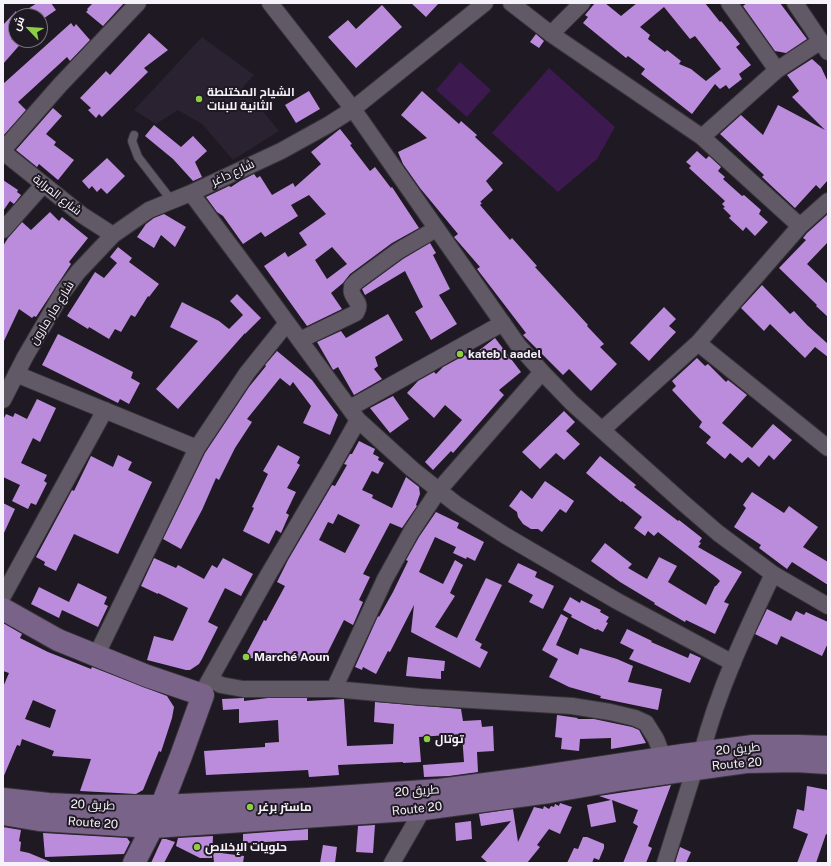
<!DOCTYPE html>
<meta charset="utf-8">
<style>
body{margin:0}
#map{position:relative;width:831px;height:866px;overflow:hidden;background:#1f1923;font-family:"Public Sans",Cairo,sans-serif}
canvas{display:block}
.frame{position:absolute;inset:0;border:4px solid #f6f2f9;pointer-events:none}
.north{position:absolute;left:8px;top:8px;width:40px;height:40px;box-sizing:border-box;background:#1f1923;border:1px solid #757079;border-radius:50%;rotate:295deg;font-size:11px;font-weight:700;line-height:16px;text-align:center;color:#f6f2f9}
.north::after{content:'';display:block;margin:auto;width:14px;height:18px;background:#8ece43;clip-path:polygon(50% 0,100% 100%,50% 72%,0 100%)}
</style>
<div id="map">
<canvas width="831" height="866"></canvas>
<div class="frame"></div>
<div class="north">ش</div>
</div>
<script>
const context = document.querySelector('canvas').getContext('2d');
context.lineJoin = 'round';
function fill(path, color) { context.fillStyle = color; context.fill(path, 'evenodd'); }
function strokePath(path, color, width, dash) { context.strokeStyle = color; context.lineWidth = width; context.lineCap = dash ? 'butt' : 'round'; context.setLineDash(dash || []); context.stroke(path); }
function drawText(font, color, halo, rows, align = 'center') {
  context.font = font + ' "Public Sans",Cairo,sans-serif'; context.lineWidth = 4; context.setLineDash([]); context.textBaseline = 'middle'; context.strokeStyle = halo; context.fillStyle = color; for (const [text, x, y, turn = 0] of rows) {
    context.save(); context.translate(x, y); context.rotate((+turn || 0) * Math.PI / 180); context.textAlign = isNaN(turn) ? turn : align; if (halo) context.strokeText(text, 0, 0); context.fillText(text, 0, 0); context.restore();
  }
}
fill(new Path2D(`
 M202 37 254 75 243 87 279 131 233 160 202 124 178 110 156 124 134 110Z`), '#2a2230');
fill(new Path2D(`
 M460 62 491 90 467 117 436 90Z
 M549 68 615 127 597 159 558 192 492 133Z`), '#3c1a4f');
fill(new Path2D(`
 M37 3H51L56 10 40 21V16H17Z
 M93 3H124L103 26 86 12 88 10 87 9Z
 M411 3H439L426 17Z
 M595 3H605L621 16 637 3H705L720 22 721 21 740 44 736 47 751 65 739 74 742 79 729 89 726 85 720 89 715 84 692 114 641 74 645 69 628 56 626 58 583 23 588 17 585 15ZM664 7 690 39 695 36 721 69 706 81 691 69 679 64 681 61 667 50 665 52 648 39 650 35 640 27Z
 M747 3H780L807 39 786 53 775 51 743 6Z
 M382 5 402 27 356 68 328 37 348 20 356 29Z
 M16 11V36L11 40H24L3 64V25Z
 M71 23 74 27 76 24 90 40 70 61 67 57 18 102 26 110 3 136V84Z
 M149 33 168 50 144 68 148 72 102 117 99 114 96 118 88 110 91 108 80 98 106 71 110 75Z
 M536 34 544 41 539 48 530 42Z
 M812 59 821 67 828 82V180L820 189 816 185 795 208 762 177 764 175 720 134 741 115 763 135 778 105 825 130 792 97 799 91 787 75Z
 M309 91 320 109 296 123 285 105Z
 M422 91 459 124 461 121 477 135 475 137 503 163 486 181 493 190 480 202 482 203 480 205 510 240 512 238 537 266 535 267 588 325 587 326 604 344 600 347 617 364 591 391 569 369 563 375 523 335 526 333 477 269 480 267 454 237 458 234 420 188 403 164 398 152 427 138 401 115Z
 M53 108 62 116 46 134 56 142 54 145 74 160 58 180 39 164 37 167 16 150Z
 M154 125 181 147 193 136 207 151 195 162 202 177 193 181 173 159 145 136Z
 M340 129 352 144 350 145 370 171 375 167 391 188 392 187 419 228 392 243 350 274 343 283 331 293 342 309 307 326 264 266 285 252 288 257 307 245 299 233 326 214 309 195 291 205 298 216 265 237 261 232 243 244 223 216 217 212 206 197 229 186 231 187 240 181 254 174 257 178 260 176 272 195 293 183 295 187 321 164 311 152ZM332 247 347 264 327 279 315 260Z
 M697 151 706 159 709 156 721 167 718 171 725 177 723 179 742 196 744 195 761 210 759 214 768 222 755 236 746 227 743 231 729 218 731 216 723 208 725 207 722 204 725 201 689 168 691 166 686 162Z
 M107 158 125 176 107 194 101 188 97 192 92 186 89 189 82 181Z
 M3 180 18 190 17 192 21 195 14 204 10 201 3 211Z
 M50 212 59 221 62 217 88 238 69 262 71 264 36 317 34 316 32 318 19 309 3 343V246L8 238 22 222 31 230Z
 M164 214 186 227 175 247 161 235 154 248 137 237 146 224 154 218Z
 M828 214V242L807 264 828 284V317L816 306 817 305 779 268 806 240 803 238 807 233Z
 M430 243 436 253 433 255 450 289 439 295 457 324 431 340 415 312 423 307 405 271 365 295 362 289 403 259Z
 M118 247 132 258 129 262 159 284 149 297 148 296 135 317 131 315 121 332 115 329 109 339 89 327 88 329 67 316 95 272 104 278 117 263 110 257Z
 M762 285 790 314 794 311 807 325 828 344V357L815 347 805 358 770 324 764 331 741 308Z
 M237 294 261 318 245 334V333L178 409 156 389 198 341 170 327 182 302 219 321 229 329 243 315 230 301Z
 M664 307 676 319 669 326 676 332 649 361 630 343Z
 M388 314 403 340 375 357 378 366 374 369 382 379 354 395 338 367 333 370 332 368 317 342 341 331 346 338Z
 M58 334 133 372 131 378 140 383 129 404 120 399 118 403 42 365Z
 M495 338 521 372 499 390 504 395 453 453 451 451 433 470 425 462 462 420 445 405 434 418 407 393 418 381 434 372 436 374 443 367 465 355 468 359Z
 M277 351 312 380 338 415 330 435 303 423 311 406 293 382 290 386 280 378 247 419 252 422 235 448 219 480 216 478 202 510 181 549 163 539 205 453 249 387 266 366 265 365Z
 M697 358 705 366 708 364 726 382 728 380 747 395 722 423 752 448 773 424 792 440 774 460 769 455 759 467 748 457 742 463 730 453 725 459 706 443 711 437 699 427 702 422 672 390 676 386 672 381Z
 M393 396 409 419 390 433 370 408Z
 M37 399 56 408 40 442 33 438 21 463 47 475 44 481 47 483 36 505 31 503 28 509 12 501 20 485 3 477V420L6 414 13 417 15 413 27 419Z
 M564 411 575 422 566 431 580 444 564 460 556 453 540 469 522 452Z
 M359 441 375 449 373 454 379 457 378 460 384 463 378 474 372 471 362 490 373 495 372 498 392 508 406 477 419 487 420 494 416 505 417 506 402 528 390 523 363 574 370 577 359 600 363 602 353 625 344 620 324 660 244 658 264 620 266 621 285 586 277 582 288 560 332 485 335 486 347 465 344 464 350 454H352ZM338 514 360 525 345 553 319 540 328 522 333 524Z
 M278 445 300 457 297 463 300 465 287 488 296 492 286 513 289 515 281 533 276 530 269 544 243 531 254 508 252 507 268 474 263 471Z
 M118 455 132 462 128 470 152 482 118 554 74 534 56 571 44 565 45 562 36 557 72 490 74 491 91 456 113 467Z
 M600 456 636 485 634 487 678 521 679 520 702 538 699 542 701 543 698 547 742 572 724 602 729 604 715 634 686 620 685 622 673 615 654 604 655 603 620 582 591 561 605 543 632 564 628 568 647 579 659 557 677 566 668 582 706 605 715 586H716L720 581 717 578 658 532 654 536 648 531 645 536 634 528 642 517 622 501 621 502 586 473Z
 M545 481 574 501 566 513 560 509 542 532 538 529H531L523 524 518 517 517 512 509 506 521 490 532 499Z
 M752 492 784 513 789 506 818 527 803 547 828 562V585L792 562 787 569 759 548 761 545 734 527 746 508 743 505Z
 M3 503 15 509 3 535Z
 M436 512 459 523 457 528 484 542 475 561 467 557 466 559 453 553 456 547 435 537 419 572 443 584 455 560 463 565 450 593 455 596 435 627 457 638 486 578 502 585 475 640 482 644 480 648 488 652 480 668 411 632 414 605 390 652 388 651 376 674 363 667 362 670 355 667 378 616 379 617 393 592 408 561 406 560 419 537Z
 M154 558 176 568 178 565 204 579 212 565 217 568 223 558 253 574 241 596 225 588 208 622 218 627 202 659 199 664 190 670H186L147 660 154 636 173 641 188 608 158 593V594L141 586Z
 M518 563 537 572 535 577 554 586 543 609 529 602 533 595 508 582Z
 M78 583 107 597 104 604 108 606 98 627 62 610 59 618 31 604 39 587 69 602Z
 M570 597 580 603 581 600 601 610 600 612 609 617 606 622 608 623 603 632 597 629 596 630 571 617 572 615 563 610Z
 M767 609 791 621 796 611 804 615 806 612 828 622V643L822 656 781 636 777 645 755 634Z
 M561 614 568 618 556 645 578 655 580 648 617 659 633 666 628 682 662 689 658 710 600 698 601 696 569 687 549 677 558 659 542 650Z
 M3 623 22 634 20 638 48 652 91 669 92 667 167 696 174 707 172 718 161 752 159 751 143 790 136 794 80 791 91 759 52 756 54 751 22 739 20 746 17 745 3 778V687L9 673 3 671ZM33 700 56 710 50 728 25 719Z
 M627 629 652 641 651 642 688 658 690 653 701 658 690 683 629 659 634 650 620 643Z
 M408 657 445 661 444 671H441V679L406 676Z
 M244 698V701L268 698H307V701L344 699 347 746 393 744 394 724 374 722 375 702 461 709 463 721 481 720 482 727 493 726 494 751 477 752 478 772 449 776 424 777 423 765 464 762 462 734 419 737 421 762 403 763V762L338 765 339 775 309 777 308 770 206 775 204 751 265 747V743L279 742 278 720 239 723V709L223 710 222 699Z
 M557 715 578 718 577 719H594L632 727 639 730 646 743 611 749V738L580 739 579 751 561 749 562 738 555 737Z
 M671 785 648 846 652 848 646 863H623L638 826 633 823 638 810 612 800 616 822 591 827 587 805 611 800 599 796Z
 M807 786 828 790V835L826 834 816 863H797L808 834 793 828 797 809 804 811Z
 M560 803 572 807 560 834 549 829 537 845 540 847 527 863H488L481 857 511 821 481 826 479 814 513 809 518 842 534 807 543 809 544 806 549 809 551 806 554 807 555 804 559 806Z
 M471 821 472 839 456 841 455 823Z
 M375 825 373 853 356 852 358 826Z
 M3 827 21 830 19 841 21 842 20 851 29 853 53 863H3Z
 M308 829V840L243 843V834Z
 M43 833 127 838 130 842 124 854 45 857Z
 M213 836 212 858H200L176 846 178 838Z
 M583 837H587L604 844V848L599 860 594 858 592 863H567L574 848 578 849Z
 M162 839H166L175 842 164 863H151Z
 M323 845 337 847 335 863H320Z
 M680 847 691 852 686 863H675Z
 M213 852 244 856 243 863H214Z`), '#bc8cdc');
const lane = new Path2D(`
 M134 135 132 141 138 157 172 201`);
const street = new Path2D(`
 M270 3 353 109 518 345 542 372 572 403 681 501 718 533 773 574 828 606
 M511 3 551 34 702 137 800 226
 M729 3 777 70
 M795 3 828 52
 M551 34 582 3
 M702 137 777 70 821 41
 M3 150 60 85 138 3
 M3 152 82 215 113 235
 M191 193 261 287 358 420 412 469 456 504 506 536 617 601 733 663
 M3 230 43 185
 M300 340 356 313C362 302 355 302 352 293 351 291 352 288 352 286L357 281 398 251 436 229
 M698 343 828 448
 M16 374 197 448
 M3 400 25 357 63 292 78 272 113 235 149 210 191 193 281 151 328 125 353 109 485 3
 M350 408 503 323
 M602 430 698 343 800 226 828 201
 M3 596 105 410
 M96 656 197 448 247 373 287 323
 M210 679 221 685 243 689H334L421 697 572 706 610 712 635 718 646 723 656 739 663 757
 M205 688 267 577 335 461 358 420
 M334 689 385 579 411 532 438 491 542 372
 M702 752C718 690 746 631 773 574
 M392 863 423 809
 M665 863 695 768`);
const secondary = new Path2D(`
 M3 609 58 640 147 676 203 695 181 756 156 820 134 863
 M3 799 49 804 90 806H161L308 799 439 790 524 779 683 755 753 746H799L828 747
 M3 814 39 820 153 827 423 809 549 792 624 779 746 762 796 761 828 763`);
strokePath(lane, '#38343b', 10);
strokePath(street, '#38343b', 18);
strokePath(secondary, '#38343b', 24);
strokePath(lane, '#615a66', 8);
strokePath(street, '#615a66', 16);
strokePath(secondary, '#7a6388', 22);
for (const [x, y, r, color] of [
 [199,99,4,"#8ece43"],
 [460,354,4,"#8ece43"],
 [246,657,4,"#8ece43"],
 [427,739,4,"#8ece43"],
 [250,807,4,"#8ece43"],
 [197,847,4,"#8ece43"]
]) { const dot = new Path2D(); dot.arc(x, y, r, 0, 2 * Math.PI); context.fillStyle = color; context.fill(dot); strokePath(dot, '#1f1923', 1.5); }
drawText('bold 12px', '#f6f2f9', '#1f1923', [
 ["الشياح المختلطة",207,92],
 ["الثانية للبنات",207,106],
 ["kateb l aadel",468,354],
 ["Marché Aoun",254,657],
 ["توتال",435,739],
 ["ماستر برغر",258,807],
 ["حلويات الإخلاص",205,847]
], 'left');
drawText('12px', '#f6f2f9', '#1f1923', [
 ["شارع داغر",233,173,-25],
 ["شارع المراية",57,195,38],
 ["شارع مار مارون",52,313,-58],
 ["طريق 20",738,749,-5],
 ["Route 20",737,764,-5],
 ["طريق 20",417,791,-4],
 ["طريق 20",93,805,2],
 ["Route 20",417,809,-6],
 ["Route 20",93,823,4]
]);
</script>
